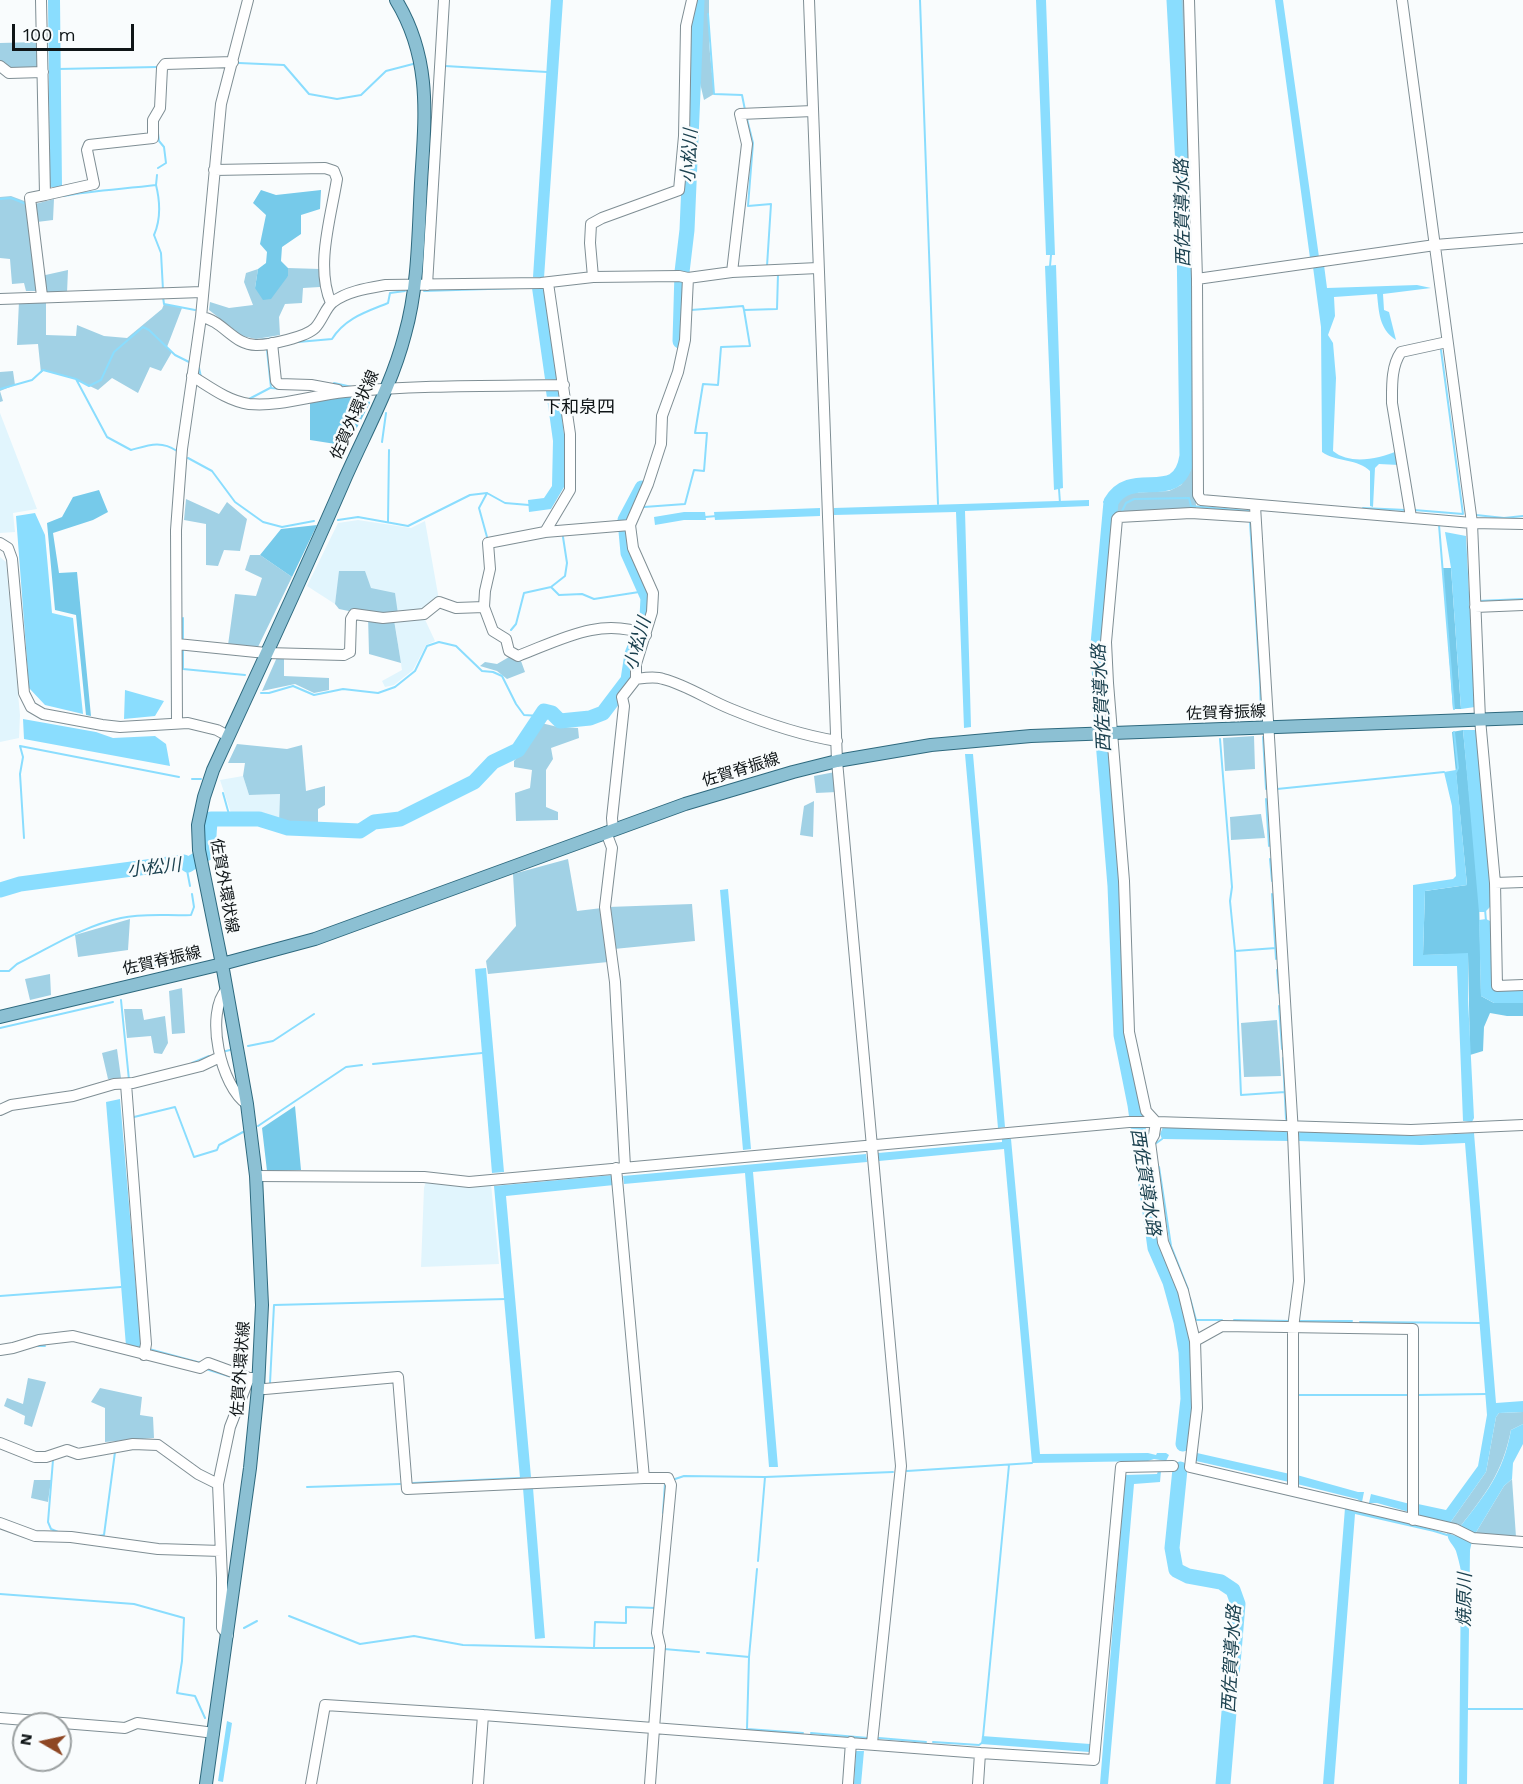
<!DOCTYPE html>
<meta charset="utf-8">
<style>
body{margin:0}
#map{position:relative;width:1523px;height:1784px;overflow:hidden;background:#f9fcfd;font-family:"Work Sans",sans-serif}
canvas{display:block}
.north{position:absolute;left:12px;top:1712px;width:60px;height:60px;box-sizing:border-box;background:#f9fcfd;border:2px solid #9ba0a1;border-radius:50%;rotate:279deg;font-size:16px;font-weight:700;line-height:24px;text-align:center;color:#0f1517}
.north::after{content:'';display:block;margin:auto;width:21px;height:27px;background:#8e4724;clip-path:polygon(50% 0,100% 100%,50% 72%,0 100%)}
.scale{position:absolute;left:12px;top:24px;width:122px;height:27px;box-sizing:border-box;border:3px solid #0f1517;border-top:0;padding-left:8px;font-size:18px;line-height:21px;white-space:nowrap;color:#0f1517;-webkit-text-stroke:4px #f9fcfd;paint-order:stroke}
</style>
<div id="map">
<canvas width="1523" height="1784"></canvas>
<div class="north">N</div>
<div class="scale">100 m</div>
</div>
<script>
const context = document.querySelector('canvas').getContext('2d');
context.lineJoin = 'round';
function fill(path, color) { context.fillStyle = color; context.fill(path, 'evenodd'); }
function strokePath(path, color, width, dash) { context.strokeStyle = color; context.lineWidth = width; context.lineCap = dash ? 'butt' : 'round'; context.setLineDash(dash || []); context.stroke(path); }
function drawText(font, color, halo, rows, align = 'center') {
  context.font = font + ' "Work Sans","Noto Sans JP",sans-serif'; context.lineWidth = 5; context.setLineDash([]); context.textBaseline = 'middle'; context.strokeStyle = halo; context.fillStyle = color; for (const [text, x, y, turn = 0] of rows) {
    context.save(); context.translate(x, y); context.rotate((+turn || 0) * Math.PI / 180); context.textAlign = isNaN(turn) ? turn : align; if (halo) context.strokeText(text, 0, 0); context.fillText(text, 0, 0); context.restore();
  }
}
fill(new Path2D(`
 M0 413 37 509 13 513 15 532 0 533Z
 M358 520 411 528 425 521 439 600 421 611 435 641 426 645 413 670 394 685 385 687 382 681 402 670 394 619 371 588 340 571 335 604 307 586 338 523Z
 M0 557 6 562 20 715 19 738 0 742Z
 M243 776 249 795 280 794 279 822 259 816 231 813 220 780Z
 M426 1181 491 1184 499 1264 421 1267 424 1188Z`), '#e1f5fd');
fill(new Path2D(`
 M701 0H709V43L714 94 704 100 697 70Z
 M1180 0H1186L1191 96 1196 510 1114 513 1116 501 1128 493 1169 491 1181 485 1191 470 1187 126Z
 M38 42 37 68H10L0 63V43Z
 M11 196 27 202 36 291H26L24 283 12 284 10 259 0 258V197Z
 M54 199 53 220 37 222 35 204Z
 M288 268 320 269V287L303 288 302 303 285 304 279 317 280 335 256 339 242 336 209 310 210 302 229 308 253 305 244 282 246 273 258 269 255 288 288 276Z
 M68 270 67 293 46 294V335L76 336 77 325 104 336 127 338 162 309 164 304 182 308 167 347 172 352 161 371 150 367 138 393 112 378 98 390 75 379 44 370 41 373 38 344 17 345 19 301 44 299 41 276Z
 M13 371 15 385 0 391 3 401 0 402V372Z
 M186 499 219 514 227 502 247 519 240 551 224 550 218 566 206 565V524L184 520Z
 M250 555H260L292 577 257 649 228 645 235 594 256 596 262 578 245 570Z
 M339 571H365L371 588 395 593 398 614 394 620 401 663 369 654 368 615 339 609 335 604Z
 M278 655 284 656V676L329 678V690L314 693 295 684 262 691Z
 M509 657 521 661 525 672 507 679 497 671 480 666 485 662 497 664Z
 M541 723 558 727 578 728 579 738 551 748 553 759 546 770V807L558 812V820L516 821 515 793 530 788 532 770 514 767V761L531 743Z
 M1254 736 1255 769 1225 771 1223 738Z
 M237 744 287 749 302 745 306 791 325 786V805L318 809V827L279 822 280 794 249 795 243 776 245 763H228Z
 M835 772 837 792 816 793 814 776Z
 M814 801 813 837 800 835 804 806Z
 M1261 814 1265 838 1231 840 1230 817Z
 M568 859 577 911 602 908 608 962 488 974 486 961 516 926 513 874Z
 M692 904 695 941 614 949 608 907Z
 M130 919 128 950 78 957 75 935Z
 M177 952 179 962 136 971V961Z
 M50 974 51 995 30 1000 25 979Z
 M182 988 185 1033 172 1034 169 991Z
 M124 1009H142L144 1020 165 1016 168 1043 162 1054 154 1053 151 1036 127 1038Z
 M1277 1020 1281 1076 1244 1077 1241 1023Z
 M117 1049 121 1078 108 1079 102 1053Z
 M28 1378 46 1382 32 1427 24 1424 25 1416 4 1406 7 1398 23 1404Z
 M100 1388 142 1397 140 1415 153 1417 154 1438 105 1442V1408L91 1402Z
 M1523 1412V1424L1511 1430C1502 1474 1486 1493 1460 1527L1450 1523 1486 1472 1496 1417 1499 1413Z
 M1512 1479 1516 1537 1475 1534 1504 1486Z
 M34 1480H51L48 1502 31 1498Z`), '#a1d1e5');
fill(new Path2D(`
 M261 190 276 195 321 190 320 209 301 215V234L282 247 281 261 288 268V276L271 299 263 300 255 288 258 269 266 263 267 252 260 244 266 215 253 203Z
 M368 394 370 403 350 441 342 445 310 440V402Z
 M99 490 108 512 93 520 53 533 59 573 77 572 91 716 86 715 76 615 55 610 47 523 62 517 73 497Z
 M317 525 292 577 260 555 281 529Z
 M1443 568H1451L1461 709H1453Z
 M1463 730 1479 895 1481 996 1494 1003H1523V1016H1507L1490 1013 1484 1027 1483 1051 1470 1055 1468 954 1423 955 1425 891 1467 885 1452 732Z
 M295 1106 301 1170 267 1171 262 1128Z`), '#76caea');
fill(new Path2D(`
 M48 0H60L62 187H50Z
 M551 0H563L544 278 533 277Z
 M1036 0H1046L1055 255H1046Z
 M1275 0H1283L1319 257 1310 258Z
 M1056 265 1063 488 1054 490 1045 266Z
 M1324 265 1327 288 1417 285 1431 288 1383 294 1384 310 1389 312 1396 340C1379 329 1379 312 1377 294L1334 297 1335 316 1328 335 1333 343 1336 378 1333 451C1350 465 1378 459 1397 451L1399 465 1379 464 1375 468 1373 507 1370 506V471C1359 459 1336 462 1322 452L1321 327 1313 267Z
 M532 288 544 289 557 380 545 379Z
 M559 390 565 443 564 487 551 509 529 512 528 500 544 498 552 486 553 441 546 391Z
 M1089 500V506L965 511 971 727 964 728 956 512 834 515V508Z
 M820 508V516L715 520 714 512Z
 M684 512H705L706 520H684L655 525 654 517Z
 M35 513 45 535 52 613 73 618 83 714 45 705 29 688 16 516Z
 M1445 532 1466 536 1475 707 1461 709 1451 568Z
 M125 690 164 701 155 716 124 719Z
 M23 719 96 732 113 738 155 736 166 744 170 766 24 739Z
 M1463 730H1476L1490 887V907L1485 912H1479Z
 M965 754H973L1005 1127 998 1128Z
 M1456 770 1467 885 1425 891 1423 955 1468 953V999L1474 1118 1472 1122 1463 1121 1457 966H1413V885L1453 879 1456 876 1452 806 1444 772Z
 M728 889 751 1149 743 1150 720 890Z
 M1486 919 1490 921 1493 987 1523 988V1003H1494L1481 996 1479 920Z
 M486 968 504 1172 492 1173 475 969Z
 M120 1099 141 1345 138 1349 126 1346 106 1102Z
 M1163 1127 1288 1132 1289 1141 1162 1139 1160 1134Z
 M1306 1130 1416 1136 1474 1133 1496 1403 1523 1401V1412L1499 1413 1496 1417 1486 1472 1450 1523 1418 1515V1504L1446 1510 1478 1466 1487 1415 1465 1143 1421 1145 1298 1141V1133Z
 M1002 1139H1011L1040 1454 1148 1453 1156 1455 1157 1453H1166L1169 1455 1166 1461 1154 1459 1148 1461 1032 1463 1004 1149 879 1161 878 1153 1002 1142Z
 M866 1154 867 1162 753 1172 778 1467H769L745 1173 624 1184 623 1176Z
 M613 1175 614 1185 506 1196 531 1477 520 1478 494 1186Z
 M1523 1424V1444L1513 1463 1512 1479 1504 1486 1475 1534 1460 1527C1486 1493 1503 1474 1511 1430Z
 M1197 1453 1290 1474 1289 1482 1196 1461Z
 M1158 1471H1161L1160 1482 1134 1484 1108 1784H1100L1125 1475 1157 1474Z
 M1297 1475 1358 1492H1364L1362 1502 1357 1499 1297 1484Z
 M523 1488H533L545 1638 535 1639Z
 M1371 1494 1410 1504 1409 1512 1377 1503H1369Z
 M1345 1508 1435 1530 1434 1532 1355 1514 1334 1784H1323Z
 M1447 1533 1472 1541 1470 1550 1467 1784H1459L1461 1572C1460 1565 1458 1558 1456 1551 1453 1544 1448 1542 1447 1533Z
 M227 1721 232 1723 223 1782 218 1781Z
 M982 1736 1090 1744 1089 1752 981 1744Z
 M856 1751H864L861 1784H854Z`), '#8addfe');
strokePath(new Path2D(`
 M920 0 938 504
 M708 14 714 94 742 95 745 110
 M239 63 284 65 309 94 337 99 361 95 386 71 413 64
 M445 66 547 72
 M58 69 157 67
 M747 119 753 143 748 206 771 204 767 266
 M158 168 166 163 164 147 159 141 158 133
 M156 185C160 201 161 219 154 235L161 253 163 290
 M63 196C94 190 125 189 156 185L157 175
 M0 199 11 198 26 204
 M1050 266 1051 255
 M424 291 520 288
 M163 297 164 304 195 310
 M691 310 743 306 744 310
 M259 340 280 337
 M298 342 332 339C345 318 366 312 388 303L390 293 405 291
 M267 350 271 388 284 389
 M199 368 201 377
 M76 379 89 386 101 380 114 352 143 327 149 330 175 355 189 362
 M334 383 352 387
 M0 389 32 380 43 370 76 379 107 437 131 450C149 445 161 440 177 451
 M249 399 270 388
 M382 442 386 413
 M188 458 212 471 235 502 263 522 282 527 314 521
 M1059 489 1060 503
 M1104 502H1111
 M644 507 685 504 694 470 704 471 707 433H695L703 384 718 385 721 347 750 346 744 310 777 309 778 274
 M1363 508 1406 510
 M1414 510 1463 514 1441 350
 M1122 511 1126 503 1134 499 1189 498 1191 506 1249 511V513
 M1476 515 1504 518 1523 516
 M705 517 717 516
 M338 520 358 517 408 526 470 495 487 493 505 503 529 505
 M388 522 389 450
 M1250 522 1260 681 1261 716
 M1439 525 1454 709
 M487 537 479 508 487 493
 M551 587 565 576 567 563 563 537
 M1478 601 1523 599
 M511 630 516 624 524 593 551 587 559 595 582 594 594 599 639 592 645 589
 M183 641V618
 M183 647V669L245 675
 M261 693H269L293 686 314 695 343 689 378 693 395 687 415 671 427 646 439 642 456 646 482 671 493 672 502 676 516 704 524 715 540 716
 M1454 732 1458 768 1456 772
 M1263 737 1266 789
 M1220 739 1232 887 1230 901 1235 951 1241 1095 1285 1092
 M192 779H201
 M1277 789 1444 772
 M223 793 230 818
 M1266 799 1269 846
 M24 838 20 774 23 757 20 746 179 777
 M1270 859 1272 881
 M188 865 187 870 190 886
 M1272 894 1276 959
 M1485 909 1486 921
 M1235 951 1276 948
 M1277 970 1279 993
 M0 971H9L17 964C51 947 83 926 121 918 143 913 168 916 191 915L194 907 192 894
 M121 1000 129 1080
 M1279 1006 1282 1049
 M0 1028 113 1002
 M248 1046 273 1041 314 1014
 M222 1052 230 1050
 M1283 1058 1286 1119
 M192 1063 209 1056
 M373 1064 482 1053
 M134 1117 175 1107 194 1157 217 1150 219 1145 243 1132
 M258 1126 346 1067 362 1065
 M1155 1144 1162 1139
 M1159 1167 1171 1246 1188 1289
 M0 1296 121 1287
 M1190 1298 1196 1320H1222
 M1234 1320 1291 1321
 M1300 1321H1352
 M1360 1322 1480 1323
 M38 1346H45
 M149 1349 201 1363
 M206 1369 238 1379
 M270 1383 274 1305 506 1299
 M1299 1395H1408
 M1418 1395 1486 1394
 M53 1460 48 1522 51 1529 58 1532
 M907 1471 1032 1463
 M675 1479 684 1476 765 1477 893 1472
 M413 1483 520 1478
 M307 1487 400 1484
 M663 1513 665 1483
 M1434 1531 1447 1535
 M98 1536 104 1535 115 1452
 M758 1561 765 1477
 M0 1594 134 1604 184 1618 182 1661 177 1693 195 1696 205 1718
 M289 1616 360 1644 414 1636 463 1645 594 1648 595 1622 626 1623V1607L656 1608
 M244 1628 257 1621
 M594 1648H657
 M664 1649 699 1652
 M707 1653 749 1657 747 1729 803 1733
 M749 1657 757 1569
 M1466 1709H1523
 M811 1733 868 1738
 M983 1737 1009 1465
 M879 1738 926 1742
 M933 1742 979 1745 983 1742`), '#8addfe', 2);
strokePath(new Path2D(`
 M1174 0 1183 166 1187 456C1179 508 1132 465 1111 502L1098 644 1102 729 1115 886 1121 1035 1135 1105 1155 1248 1170 1282 1181 1322 1186 1352 1188 1399 1183 1444
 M680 341 682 272 687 230 697 0
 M0 890 20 884 184 862 188 865 207 853C210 841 208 830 211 819H259L288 828 360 831 374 822 400 819 474 782 493 762 518 750 544 711 552 713 560 721 590 718 603 713 628 680 632 654 647 617 648 598 628 553 625 520 642 488
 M1180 1469 1172 1548 1176 1570 1188 1576 1221 1582 1233 1590 1238 1604 1223 1784`), '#8addfe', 15);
const minor = new Path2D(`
 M41 0 45 195 30 198 42 296
 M809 0 837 761 901 1466 872 1743
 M1189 0 1197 279 1198 495 1201 500 1472 523 1523 524
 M1402 0 1472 523 1480 719 1495 883 1497 986 1523 985
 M0 66 9 73 43 72
 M214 170 325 168 334 171 337 179C331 217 315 267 331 303
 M45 195 94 184 87 150 89 145 153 138V120L160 108 162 68 165 64 233 62
 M732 272 747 144 740 114 813 111
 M593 277 590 243 591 224 602 218 679 190 684 136 686 26 692 0
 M1197 279 1435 245 1523 238
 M427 285 444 0
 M0 299 202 292
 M201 317C223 320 234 346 257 345 270 345 306 337 315 328 322 321 326 307 333 302 347 291 369 288 386 285L541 283 593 277 679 276 688 278 732 272 818 268
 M272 343 276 381 279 384 311 385 338 390
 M192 376C210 387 228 401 249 404 281 407 313 395 345 392 417 385 491 386 564 385
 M1255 506 1293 1133 1299 1281 1293 1328V1490
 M1254 517 1191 513 1119 517 1117 519 1106 642 1108 683 1124 881 1129 1032 1146 1111 1156 1122 1154 1135 1150 1142 1163 1242 1183 1291 1195 1341 1197 1408 1190 1467 1455 1529 1473 1538 1523 1542
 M1411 517 1392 403C1392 387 1391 366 1401 352L1447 342
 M630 525 545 532 488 543 490 569 485 591 484 607 493 631 506 639 509 651 518 656C560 640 601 616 646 635
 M545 532 570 490V434L548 283
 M0 543 8 548 12 559 24 693 31 707 43 714 102 725 120 727 188 723 217 730 228 736
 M1475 607 1523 605
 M177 644 266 653 344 655 350 652 351 619 354 614 383 618 424 614 439 602 456 608 484 607
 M636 679C644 678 655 676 663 679 687 685 708 700 731 709 765 723 800 735 837 741
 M177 723 176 530 182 449 201 317 221 104 248 0
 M613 830 612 818 624 706 622 697 636 679V664L652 612 653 593 633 548 630 525 648 484 661 444 662 416 678 372 685 340 688 278
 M606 832 612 848 605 907 615 982 625 1167
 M1495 883 1523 882
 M227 989C204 1013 221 1087 247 1104
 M126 1084 146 1344 144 1355
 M0 1110 11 1105 73 1096 114 1084 133 1083 201 1066 220 1057
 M256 1176 424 1177 469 1182 1129 1122H1156L1411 1130 1523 1125
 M1195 1341 1222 1326 1413 1329V1520
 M0 1350 13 1348 39 1340 73 1336 200 1368 208 1363 249 1378H259
 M258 1388 265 1389 398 1377 407 1489 644 1478 616 1168
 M0 1443 35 1457H46L67 1450 78 1454 133 1444 158 1445 198 1474 218 1484
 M644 1478H668L671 1485 657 1633 660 1646 650 1784
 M0 1523 35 1536 71 1537 158 1549 221 1551
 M228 1635 222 1628V1578L218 1484 230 1427 249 1378
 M0 1718 125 1728 137 1723 214 1733
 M311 1784 325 1705 483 1715 980 1753
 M478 1784 483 1715
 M848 1784 851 1742
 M978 1784 980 1753 1094 1760 1121 1467 1173 1466`);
const major = new Path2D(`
 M0 1017 222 964 315 939 685 804 793 772 837 761 931 745 1031 736 1523 718
 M206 1784 250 1468 258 1388 262 1305 256 1176 247 1104 222 964 199 850 198 825 204 797 213 770C257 674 302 578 344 481 365 433 392 385 405 334 420 281 418 222 422 167 426 107 429 54 396 0`);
strokePath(minor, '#7f8e94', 12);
strokePath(major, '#2e697e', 14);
strokePath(minor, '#fff', 10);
strokePath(major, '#8cc0d3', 12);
drawText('16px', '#0f1517', '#f9fcfd', [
 ["佐賀外環状線",355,415,-66],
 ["佐賀脊振線",1226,713,-2],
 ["佐賀脊振線",741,770,-17],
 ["佐賀外環状線",224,886,80],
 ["佐賀脊振線",162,961,-13],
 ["佐賀外環状線",241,1369,-86]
]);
drawText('italic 18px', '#1b414f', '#f9fcfd', [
 ["小松川",690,156,-87],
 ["西佐賀導水路",1183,213,-91],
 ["小松川",638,644,-74],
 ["西佐賀導水路",1102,698,-93],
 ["小松川",154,868,-6],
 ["西佐賀導水路",1145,1182,81],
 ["焼原川",1465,1600,-89],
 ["西佐賀導水路",1232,1659,-87]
]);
drawText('18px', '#0f1517', '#f9fcfd', [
 ["下和泉四",579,408]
]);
</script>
